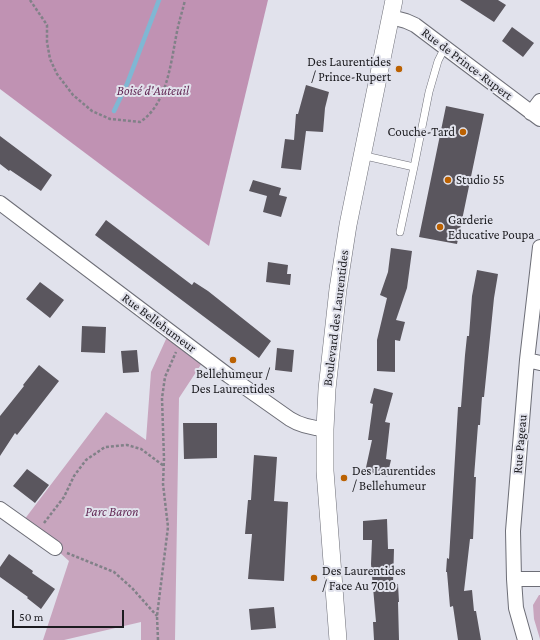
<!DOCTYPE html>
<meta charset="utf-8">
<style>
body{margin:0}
#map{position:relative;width:540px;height:640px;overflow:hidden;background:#e1e2ec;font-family:"Crimson Pro",serif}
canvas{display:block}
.scale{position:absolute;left:12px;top:610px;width:112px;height:18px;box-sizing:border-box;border:2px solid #1c1c20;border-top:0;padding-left:5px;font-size:12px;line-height:14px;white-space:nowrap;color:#1c1c20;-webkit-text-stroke:3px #e1e2ec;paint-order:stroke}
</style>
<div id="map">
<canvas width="540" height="640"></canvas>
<div class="scale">50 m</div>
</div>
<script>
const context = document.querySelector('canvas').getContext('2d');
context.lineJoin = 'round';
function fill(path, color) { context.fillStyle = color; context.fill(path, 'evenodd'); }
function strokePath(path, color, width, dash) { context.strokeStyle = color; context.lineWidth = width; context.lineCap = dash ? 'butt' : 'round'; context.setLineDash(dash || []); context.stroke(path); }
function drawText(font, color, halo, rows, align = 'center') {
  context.font = font + ' "Crimson Pro",serif'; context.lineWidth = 4; context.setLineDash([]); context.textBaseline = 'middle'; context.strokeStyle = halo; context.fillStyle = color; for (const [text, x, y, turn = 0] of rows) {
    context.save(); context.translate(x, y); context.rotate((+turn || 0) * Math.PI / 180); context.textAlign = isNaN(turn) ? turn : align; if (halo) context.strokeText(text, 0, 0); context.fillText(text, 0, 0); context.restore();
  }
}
fill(new Path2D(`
 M167 337 202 363 179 398 175 640H141V622L64 640H43L69 561 24 520 106 412 146 440 151 372Z
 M539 595H540V639L534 619 533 605Z`), '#c8a5be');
fill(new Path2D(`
 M0 0H268L209 246 0 89Z`), '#c092b3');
strokePath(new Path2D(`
 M114 111 127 84 159 0`), '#80b7d3', 4.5);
fill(new Path2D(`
 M460 0H498L506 5 494 22Z
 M512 27 534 43 523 57 502 41Z
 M306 85 329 92 325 108 323 132 306 131 301 170 281 168 285 139 294 140 296 114H298Z
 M446 106 484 114 457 244 419 237Z
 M0 136 52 175 41 191 10 170 9 171 0 164Z
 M253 180 281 188 279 195 287 197 281 217 263 212 267 196 249 191Z
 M106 220 192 285 194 282 208 291 271 341 259 358 95 235Z
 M391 248 412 251 407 288 396 320 405 322 400 341 395 340V372L377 371V340L387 298 380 295 388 272Z
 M268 262 288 265 287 274H291L290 285 266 282Z
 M477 270 498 274 494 298 484 397H482L480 425H478L474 477H476L473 539H470L464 591 472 590 474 611H476L481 640H458L453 606 450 607 447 572H446L447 558 449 559 458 407H461L465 355 467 336H469L472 296Z
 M40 282 64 300 50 318 26 299Z
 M82 326 106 327 105 353 81 352Z
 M277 348 294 350 292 372 275 370Z
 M137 350 139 372 123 373 121 351Z
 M39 365 59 381 17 435 15 433 0 456V416L24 386 23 385Z
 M374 388 393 393 385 422 390 423 386 459 391 460 387 477 365 472 372 440H368L373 404 370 403Z
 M183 423H217V458L184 459Z
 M254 455 277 457 274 501 288 502 284 581 248 579 252 534H245L248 500H251Z
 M27 469 49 485 35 503 13 486Z
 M387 519 388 549H394L393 584H398L399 602H398L399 640H374L373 622H376L371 564 372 540H363V521Z
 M9 554 33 571 32 573 55 589 41 609 27 598 28 597 0 577V567Z
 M274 607 276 628 251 630 249 609Z`), '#5a565e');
const service = new Path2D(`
 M361 155 414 167 429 92 438 61 445 47
 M400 232 414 167`);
const minor = new Path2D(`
 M391 17 406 21 415 25 540 119
 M531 113 540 101
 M0 203 229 376 290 419C301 426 312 428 325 429
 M527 360 540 363
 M0 509 55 548
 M514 579H540
 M525 640 516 608 514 579 513 531 527 360 540 247`);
const tertiary = new Path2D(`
 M338 640 325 471V429L327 389 338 289 348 225 394 0`);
strokePath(service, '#6d6e77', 8);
strokePath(minor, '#6d6e77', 16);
strokePath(tertiary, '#6d6e77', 18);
strokePath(new Path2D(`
 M30 0 47 25V42L50 59 57 74 73 95 92 111 110 119 140 122C169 103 171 58 178 27 180 18 183 9 185 0
 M44 523 64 497 74 476 86 460 105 447 127 445 141 449 164 466
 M67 553 114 572 132 588 157 616
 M158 640 157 616 168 527 163 484 164 459 162 398 165 377 176 352`), '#818188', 2.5, [3, 2]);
strokePath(service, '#fff', 7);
strokePath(minor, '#fff', 14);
strokePath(tertiary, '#fff', 17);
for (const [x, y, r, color] of [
 [399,69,4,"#bb6101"],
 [463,132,4,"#bb6101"],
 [448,180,4,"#bb6101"],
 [440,227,4,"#bb6101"],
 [233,360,4,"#bb6101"],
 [344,478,4,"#bb6101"],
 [314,578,4,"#bb6101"]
]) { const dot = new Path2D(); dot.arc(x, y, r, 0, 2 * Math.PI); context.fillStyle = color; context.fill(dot); strokePath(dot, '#e1e2ec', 1.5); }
drawText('13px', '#1c1c20', '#e1e2ec', [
 ["Des Laurentides",391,62,"right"],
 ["/ Prince-Rupert",391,77,"right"],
 ["Couche-Tard",455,132,"right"],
 ["Studio 55",456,180],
 ["Garderie",448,220],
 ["Educative Poupa",448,235],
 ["Bellehumeur /",233,374,"center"],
 ["Des Laurentides",233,389,"center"],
 ["Des Laurentides",352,471],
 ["/ Bellehumeur",352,486],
 ["Des Laurentides",322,571],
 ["/ Face Au 7010",322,586]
], 'left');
drawText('13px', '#1c1c20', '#e1e2ec', [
 ["Rue de Prince-Rupert",467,64,37],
 ["Boulevard des Laurentides",336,318,-83],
 ["Rue Bellehumeur",159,323,37],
 ["Rue Pageau",520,444,-85]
]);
drawText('italic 13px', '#652c58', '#e1e2ec', [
 ["Boisé d'Auteuil",153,91],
 ["Parc Baron",112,512]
]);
</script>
